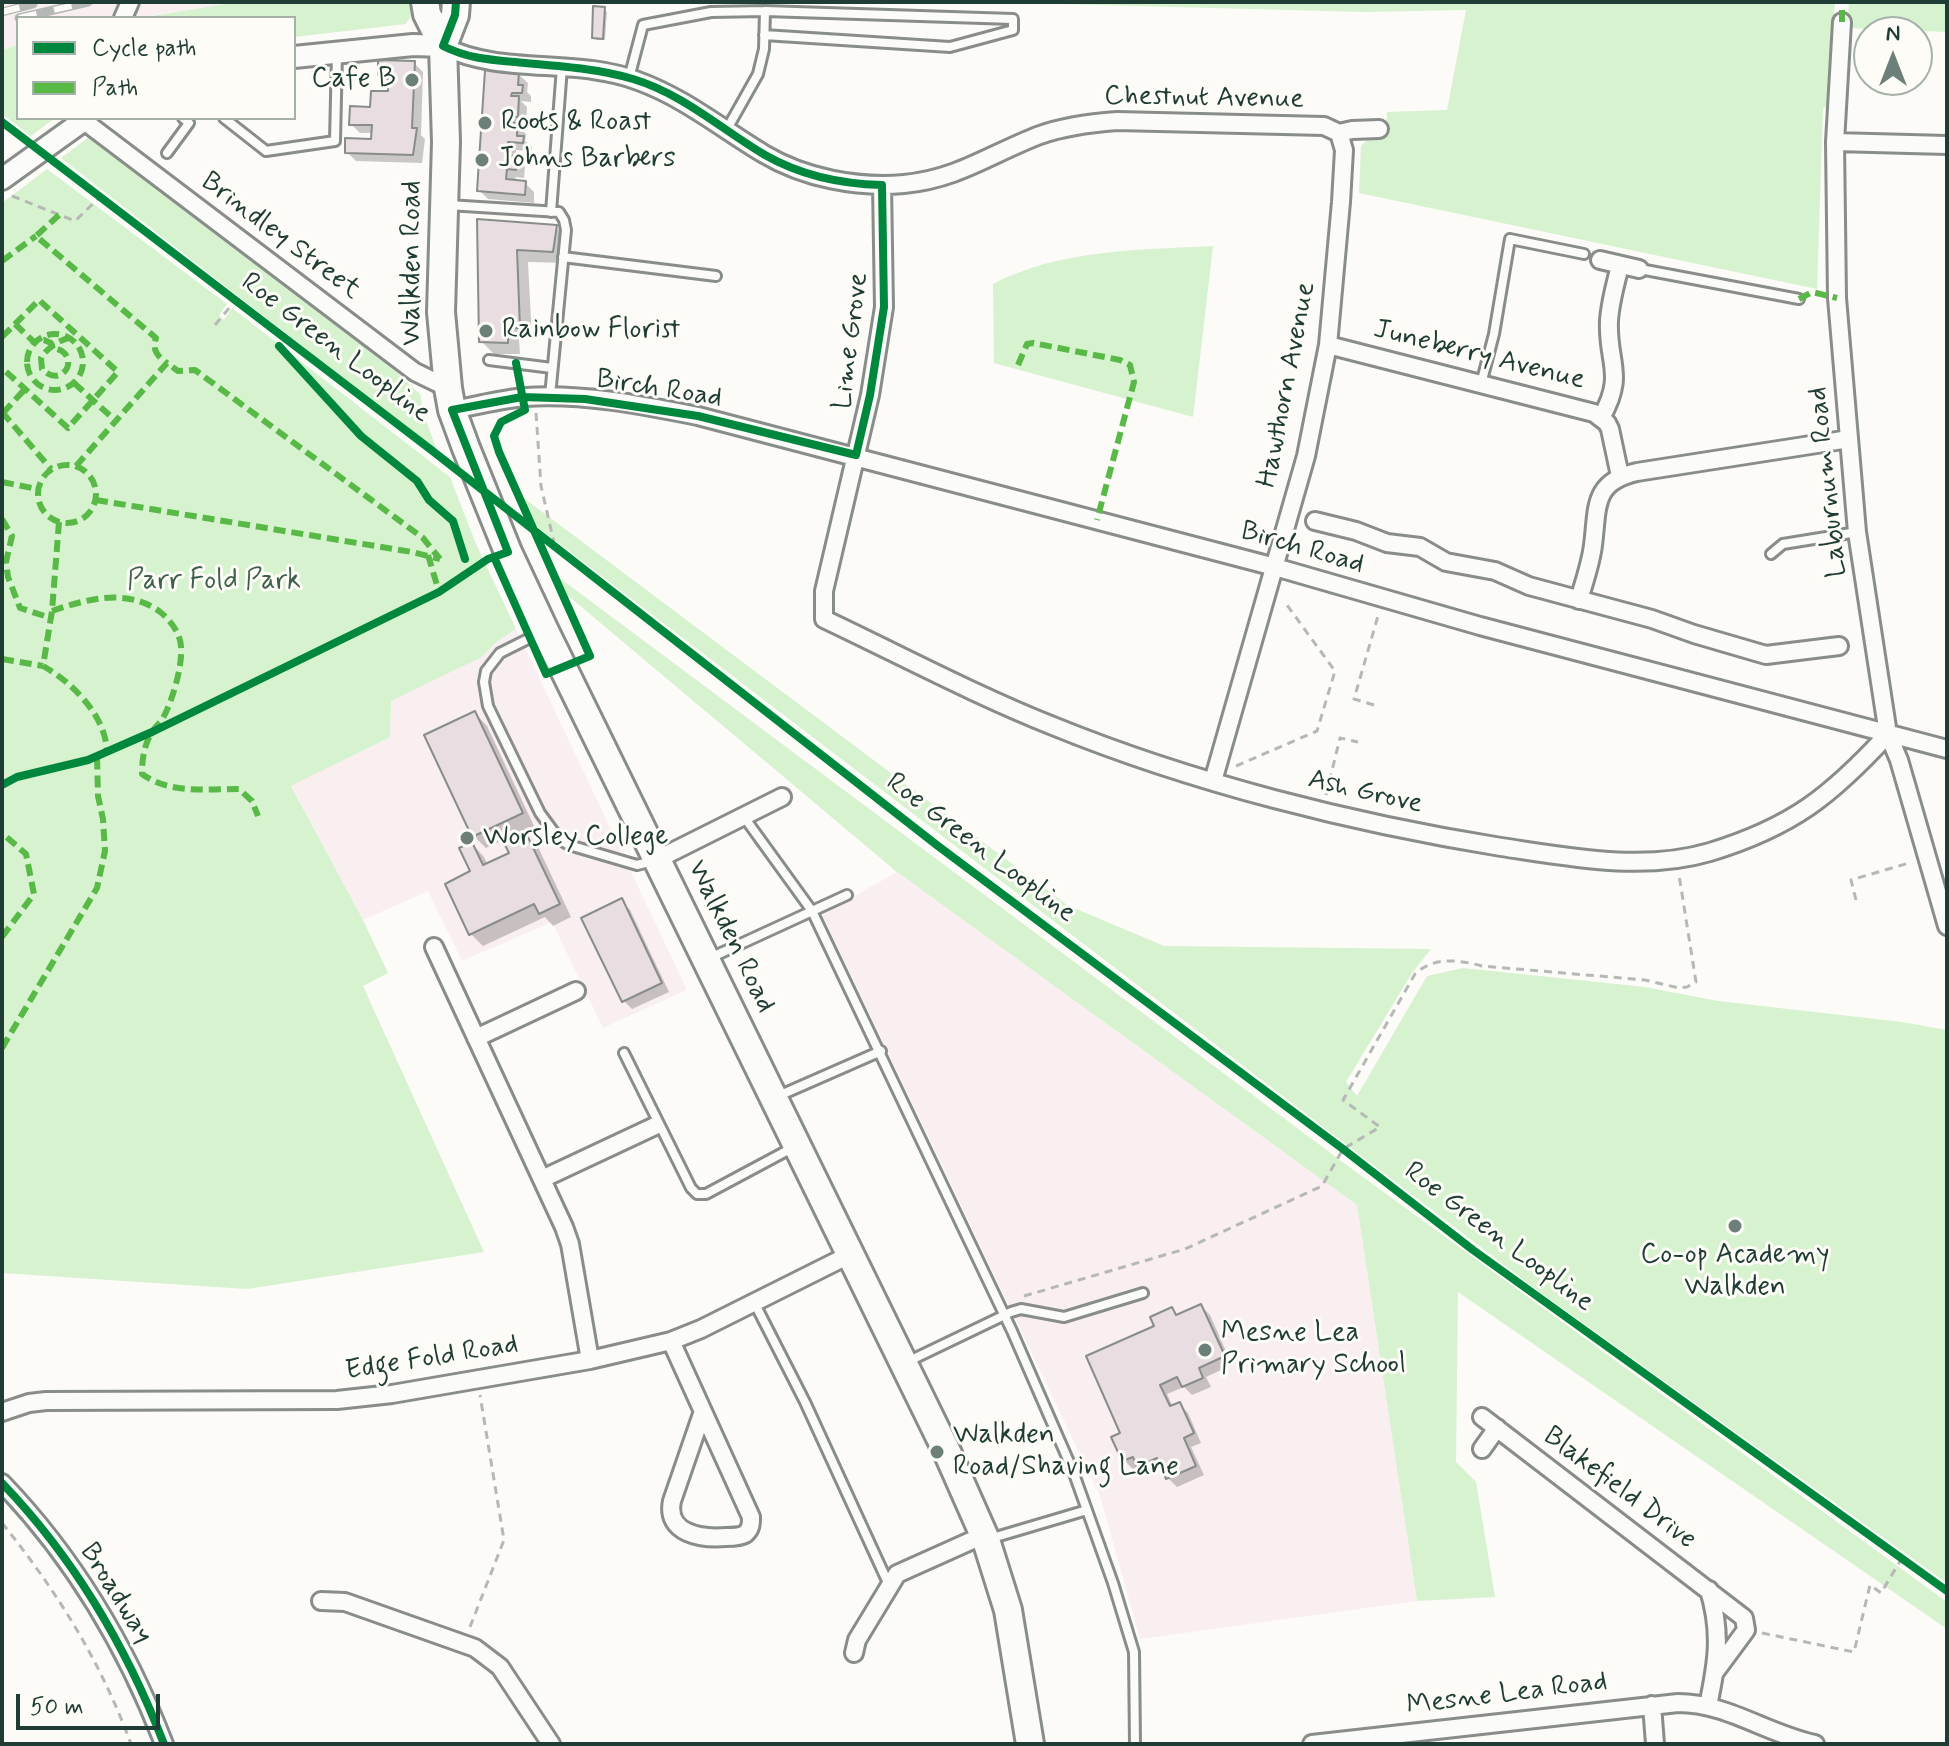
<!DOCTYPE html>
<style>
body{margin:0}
#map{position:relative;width:1949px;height:1746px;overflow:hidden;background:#fcfbf8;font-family:Mynerve,sans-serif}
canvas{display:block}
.frame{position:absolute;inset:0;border:4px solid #1f3d34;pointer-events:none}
.legend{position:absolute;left:16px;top:16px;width:280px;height:104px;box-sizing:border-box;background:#fdfcf7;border:2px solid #a4b0a9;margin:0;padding:10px 14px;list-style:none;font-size:24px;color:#1f3d34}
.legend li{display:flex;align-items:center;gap:16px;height:40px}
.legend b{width:40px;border:2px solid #a4b0a9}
.north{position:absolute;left:1853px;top:16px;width:80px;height:80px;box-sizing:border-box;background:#fdfcf7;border:2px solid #a4b0a9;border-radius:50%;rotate:0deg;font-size:22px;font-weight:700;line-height:32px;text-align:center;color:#1f3d34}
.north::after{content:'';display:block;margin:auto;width:28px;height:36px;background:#6c8079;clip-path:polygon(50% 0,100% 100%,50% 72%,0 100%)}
.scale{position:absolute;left:16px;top:1694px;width:144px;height:36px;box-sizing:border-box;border:4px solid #1f3d34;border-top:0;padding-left:10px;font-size:24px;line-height:28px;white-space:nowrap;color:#1f3d34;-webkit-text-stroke:6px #fdfcf7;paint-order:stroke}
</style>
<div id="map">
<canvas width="1949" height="1746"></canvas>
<div class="frame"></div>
<ul class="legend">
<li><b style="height:10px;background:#00873e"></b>Cycle path</li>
<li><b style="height:10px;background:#58b947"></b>Path</li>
</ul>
<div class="north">N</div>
<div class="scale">50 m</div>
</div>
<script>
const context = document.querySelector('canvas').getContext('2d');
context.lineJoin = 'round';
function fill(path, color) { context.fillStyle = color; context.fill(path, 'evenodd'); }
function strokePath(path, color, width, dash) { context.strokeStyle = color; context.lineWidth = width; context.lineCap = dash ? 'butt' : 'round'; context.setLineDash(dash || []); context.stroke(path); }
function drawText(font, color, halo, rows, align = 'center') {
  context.font = font + ' Mynerve,sans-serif'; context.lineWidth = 6; context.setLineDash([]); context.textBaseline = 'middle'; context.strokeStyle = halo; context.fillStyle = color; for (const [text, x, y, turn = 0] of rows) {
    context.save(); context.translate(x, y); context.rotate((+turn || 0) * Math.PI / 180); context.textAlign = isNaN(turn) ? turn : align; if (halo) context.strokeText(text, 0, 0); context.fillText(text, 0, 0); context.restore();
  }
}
fill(new Path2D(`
 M2 2H237L136 18H18V45L2 50Z
 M516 629 687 990 603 1028 552 922 462 961 428 891 363 920 291 785 390 737 391 701 482 657 495 643Z
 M897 872 1357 1205 1417 1601 1140 1639 1100 1496 822 914Z`), '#f9eff1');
fill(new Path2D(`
 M237 2H409L411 15 406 24 294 37V18H140Z
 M985 2H1835L1827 106 1823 109 1817 289 1359 193 1361 146 1368 139 1386 135 1387 112 1447 110 1466 10 1364 12Z
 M1849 2 1947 4V32L1847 28Z
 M18 45V118H55L31 136 2 114V50Z
 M93 134 377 354 420 394 423 412 437 451 61 158Z
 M47 169 227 304 219 315 224 320 232 308 450 477 476 544 516 629 495 643 482 657 391 701 390 737 291 786 363 920 388 973 363 986 484 1252 247 1289 2 1273V203Z
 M1213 246 1193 417 994 363 993 284C1061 249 1138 250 1213 246Z
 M517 493 1067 905 1164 946 1431 949 1412 973 1346 1082 1357 1096 1427 976 1463 968 1645 987 1718 1001 1902 1022 1947 1030V1583L1537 1290 527 519Z
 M557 576 1352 1169 1947 1602V1629L1458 1292 1456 1462 1476 1482 1495 1597 1417 1601 1357 1205 897 872 566 594Z`), '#d6f2ce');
fill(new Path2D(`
 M604 9 607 12 605 40H596L594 37Z
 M414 63 423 72 421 135 425 139 422 163 356 161 347 152 373 141 374 133H360L351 124 390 93V84L380 74Z
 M518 74 528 83 527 92 531 96V102L521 101 527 107 526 125 517 124 526 134 525 141 532 147V151L516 150V159L525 167 524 178 516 177 515 182 525 183 534 192V203L488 199 479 190Z
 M479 221 556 227 569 240 565 263 528 262 532 339H519L520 354H494L481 341Z
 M475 713 487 726 534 826 486 848 474 836Z
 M526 835 538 847 571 917 553 926 545 917 483 946 471 934 472 844 484 857 488 865 512 854Z
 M621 901 630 910 669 992 632 1009 623 1000Z
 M1201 1306 1210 1315 1232 1365 1206 1377 1211 1387 1192 1395 1184 1387 1167 1394 1173 1407 1179 1404 1188 1413 1201 1443 1191 1447 1204 1475 1177 1487 1168 1478 1163 1468 1148 1475 1139 1467 1133 1469 1124 1460 1114 1438 1123 1434 1157 1327 1172 1309 1178 1316Z`), '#0003');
const building = new Path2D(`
 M593 6 605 7 603 39 592 38Z
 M378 60 415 61 412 128H417L413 155 345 153V138L371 139 372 125H349L350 106 370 107 371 91H388V75H378Z
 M485 70 519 72 518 85H523L522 93H512L511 96H519L518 117H510L509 122 517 123V136H524L523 143 508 142 507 156H516V170L507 169 506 179 526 181 525 195 477 191Z
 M477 219 557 225 553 252 517 250 520 328H508V343L479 342Z
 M475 711 523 813 472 837 424 735Z
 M526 833 560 904 539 914 534 904 469 935 445 884 470 871 459 848 472 842 483 865 509 853 504 843Z
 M622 898 662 983 622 1002 581 918Z
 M1201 1304 1225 1356 1199 1368 1203 1378 1182 1387 1177 1377 1160 1385 1170 1406 1180 1402 1194 1433 1184 1438 1196 1466 1166 1479 1157 1458 1137 1467 1133 1457 1122 1461 1111 1437 1120 1433 1086 1356 1154 1326 1150 1317 1172 1307 1176 1315Z`);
fill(building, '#e8dde1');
strokePath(building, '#888d8a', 2);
const service = new Path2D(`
 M629 78 643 25 711 12 765 11 1013 19V30L950 47 764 35
 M224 118 266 151 335 141 337 53
 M727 129 758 74 764 49 765 11
 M167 153 189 123 183 118
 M448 205 559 212 564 220 566 230 550 396
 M551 212 562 67
 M563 257 716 276
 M1640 269 1799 299
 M489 360 552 368
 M1481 384 1494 334 1510 239 1584 254
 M1771 554 1783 544 1857 532
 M540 633 500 653 486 671 484 682 488 706 540 813 559 839 569 845 637 865 653 861
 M744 817 812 911 1012 1331 1073 1471 1113 1583 1134 1652 1135 1744
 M710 958 847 895
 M624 1053 691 1188 697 1194H706L792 1148
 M776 1097 881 1051
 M755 1304 805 1402 889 1585
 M909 1361 1011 1312 1021 1309 1064 1317 1143 1293
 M989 1539 1087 1510`);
const minor = new Path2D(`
 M123 18 130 2
 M1842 22 1835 142 1837 298 1857 532 1888 734 1899 760 1947 926
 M443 46C501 76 577 57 638 81 685 98 722 129 764 154 804 178 857 188 904 184 958 179 992 153 1040 135 1065 126 1091 123 1117 121L1324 126 1339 133 1352 130 1379 129
 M84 121 415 372 448 388
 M1835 142 1947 145
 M882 185 884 307 870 395 824 591V619C900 655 975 695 1053 726 1193 783 1352 823 1501 847 1569 857 1643 872 1710 852 1792 827 1831 796 1888 734
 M1600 260 1639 269
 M1328 345 1594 413 1607 423 1610 429 1620 476
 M452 410C476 406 501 399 525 397 582 393 642 405 698 416L1275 567 1480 626 1947 749
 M1601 418C1626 374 1607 363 1609 321 1610 302 1616 283 1620 265
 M1315 521 1356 531 1387 543 1420 547 1446 562 1495 571 1529 586 1652 619 1694 634 1766 655 1839 646
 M1579 600C1584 582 1591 563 1593 545 1598 507 1592 482 1637 472L1849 439
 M1213 781 1306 456 1328 345 1341 202 1344 150 1339 133
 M656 860 782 797
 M434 947 564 1227 570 1244 590 1360
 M476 1038 576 991
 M542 1179 655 1126
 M671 1341 751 1517C751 1524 751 1529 745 1534 740 1537 732 1537 726 1537 702 1539 665 1534 672 1501L702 1414
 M2 1412 29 1403 46 1401 337 1400 392 1394 590 1360 671 1341 701 1329 849 1255
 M1482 1417 1744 1618 1746 1630 1715 1672
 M1482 1449 1497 1428
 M2 1483C74 1558 127 1648 164 1744
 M321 1601 345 1602 475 1648 500 1667 551 1744
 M854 1653 857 1640 897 1574 984 1535
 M1652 1705 1655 1744
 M1708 1706C1717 1663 1722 1633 1709 1590
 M1312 1744 1678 1703C1727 1703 1767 1734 1815 1744`);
const tertiary = new Path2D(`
 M294 57 413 45 443 46
 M2 179 87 118`);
const primary = new Path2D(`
 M425 2 427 14 443 46
 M456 2 455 15 443 46 446 142 441 312 448 388 452 410 466 448 508 552 545 631 948 1454 986 1540 1008 1610 1030 1744`);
strokePath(service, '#888d8a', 14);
strokePath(minor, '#888d8a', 22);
strokePath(tertiary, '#888d8a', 26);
strokePath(primary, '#888d8a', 32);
strokePath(new Path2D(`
 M12 196 75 221 101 196
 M215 325 235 301
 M536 413 541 486 555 547
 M1374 705 1354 699 1378 616
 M1236 766 1317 731 1335 671 1284 601
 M1326 795 1340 738 1358 742
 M1856 900 1851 880 1909 863
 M1024 1296 1185 1249 1322 1186 1343 1149 1380 1127 1343 1100 1415 974C1434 956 1459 960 1482 966L1645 980 1679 988 1687 987 1696 982 1679 875
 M2 1523C57 1591 101 1662 131 1744
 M470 1627 504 1540 480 1395
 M1762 1633 1854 1652 1870 1585 1881 1593 1902 1558`), '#b5b8b6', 3, [8, 6]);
strokePath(service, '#fbfbf9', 8);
strokePath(minor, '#fbfbf9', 16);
strokePath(tertiary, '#fbfbf9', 20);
strokePath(primary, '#fbfbf9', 26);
const rail = new Path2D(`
 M2 12 33 4
 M19 18 88 2`);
strokePath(rail, '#b5b8b6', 9);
strokePath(rail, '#fdfcf7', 6, [18]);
strokePath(new Path2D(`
 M1842 22V2
 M59 215 36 236 156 338C152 350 157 356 167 363
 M2 261 36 236
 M1799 299 1812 292 1837 298
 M15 324 34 342 44 340 51 343 53 348C83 353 63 391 42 369L41 358C46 349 59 340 69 338
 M27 362a28 28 0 1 1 56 0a28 28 0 1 1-56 0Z
 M2 337 39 300 118 372 68 428 2 368
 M1018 365 1027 344 1033 343 1120 360 1130 365 1134 382 1097 520
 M74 383 117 422
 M2 412 51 469
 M3 413 25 389
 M38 494a29 29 0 1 1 58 0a29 29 0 1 1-58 0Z
 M76 466 167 363 178 371 195 370 423 538 440 559
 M2 482 37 489
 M96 500 412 552 440 559
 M2 519 12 536 6 562 8 577 20 608 51 618
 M59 522 52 611 43 666C73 683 106 716 107 752
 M428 555 439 592
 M52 611C87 599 126 588 159 611 169 619 180 632 181 646 183 665 172 702 163 718 160 723 155 727 152 732 144 745 142 759 142 774 169 794 207 789 239 789L252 801 258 816
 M2 659 43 666
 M2 937 34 894 26 854 2 833
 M2 1048 97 888 105 851 103 819 98 796 97 756`), '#58b947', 6, [12, 6]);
strokePath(new Path2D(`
 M2 122 430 449 938 846 1343 1149 1473 1250 1947 1591
 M279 346 361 436 417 481 429 500 453 521 465 559
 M494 557 546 674 590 656 499 452 494 436 501 422 525 410 516 363
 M2 785 17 777 88 760 152 732 439 592 488 559 508 552 452 410 522 397 585 399 698 416 856 455 870 395 884 307 882 185C841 184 800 175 765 155 721 129 683 94 633 79 599 69 561 66 525 63 495 60 471 60 443 46L455 15 456 2
 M2 1483C74 1558 127 1648 164 1744`), '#00873e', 8);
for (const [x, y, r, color] of [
 [412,80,8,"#6c8079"],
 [485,123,8,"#6c8079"],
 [482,160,8,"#6c8079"],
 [486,331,8,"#6c8079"],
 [467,838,8,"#6c8079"],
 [1735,1226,8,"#6c8079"],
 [1205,1350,8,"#6c8079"],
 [937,1452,8,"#6c8079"]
]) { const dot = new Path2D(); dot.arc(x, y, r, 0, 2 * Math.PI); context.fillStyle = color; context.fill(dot); strokePath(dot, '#fdfcf7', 3); }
drawText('28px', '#1f3d34', '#fdfcf7', [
 ["Cafe B",396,80,"right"],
 ["Roots & Roast",501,123],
 ["Johns Barbers",498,160],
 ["Rainbow Florist",502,331],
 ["Worsley College",483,838],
 ["Co-op Academy",1735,1256,"center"],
 ["Walkden",1735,1288,"center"],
 ["Mesne Lea",1221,1334],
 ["Primary School",1221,1366],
 ["Walkden",953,1436],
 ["Road/Shaving Lane",953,1468]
], 'left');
drawText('28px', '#1f3d34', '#fdfcf7', [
 ["Chestnut Avenue",1204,99,1],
 ["Brindley Street",280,237,37],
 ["Walkden Road",413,263,-90],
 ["Lime Grove",852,341,-83],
 ["Roe Green Loopline",335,349,37],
 ["Juneberry Avenue",1479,356,14],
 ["Hawthorn Avenue",1288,385,-79],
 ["Birch Road",659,390,9],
 ["Laburnum Road",1829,482,-96],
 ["Birch Road",1302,549,16],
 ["Ash Grove",1365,793,13],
 ["Roe Green Loopline",980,849,37],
 ["Walkden Road",730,937,64],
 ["Roe Green Loopline",1498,1238,37],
 ["Edge Fold Road",432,1359,-9],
 ["Blakefield Drive",1619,1489,37],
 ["Broadway",115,1594,58],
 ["Mesne Lea Road",1507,1695,-7]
]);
drawText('28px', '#3d604c', '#fdfcf7', [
 ["Parr Fold Park",214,582]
]);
</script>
